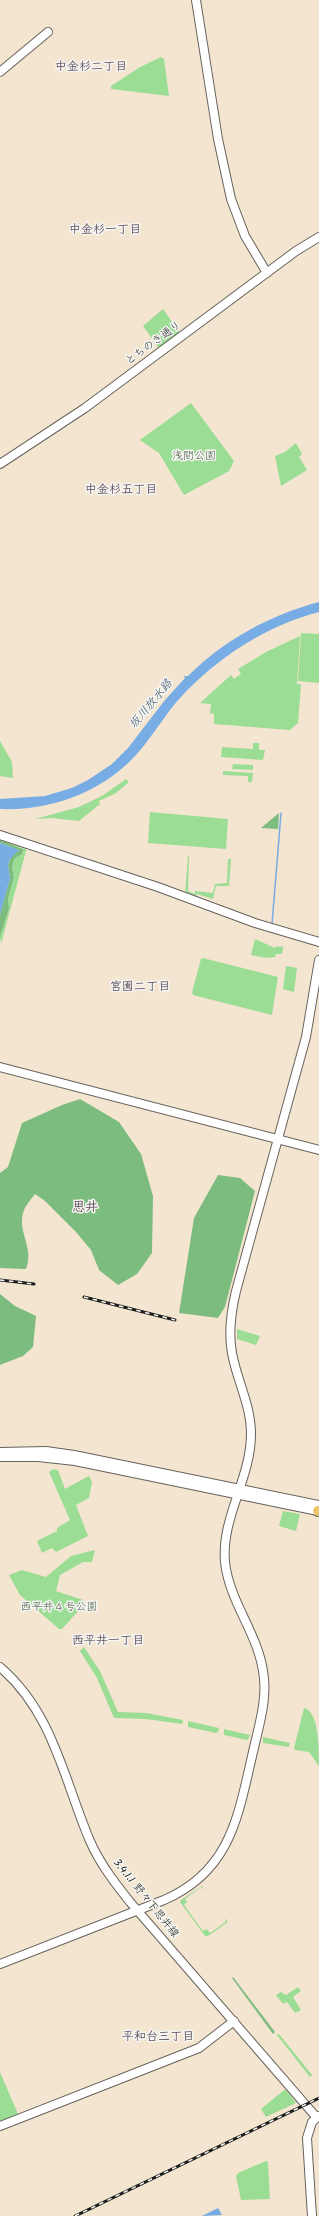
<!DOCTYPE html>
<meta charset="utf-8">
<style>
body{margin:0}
canvas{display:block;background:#f3e5cf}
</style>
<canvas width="319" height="2216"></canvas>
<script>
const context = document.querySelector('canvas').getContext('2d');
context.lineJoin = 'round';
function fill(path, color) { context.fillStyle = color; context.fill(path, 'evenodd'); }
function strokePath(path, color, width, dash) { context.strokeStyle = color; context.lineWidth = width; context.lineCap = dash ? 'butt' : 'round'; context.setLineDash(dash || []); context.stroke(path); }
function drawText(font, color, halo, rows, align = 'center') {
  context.font = font + ' Kalam,"Klee One",sans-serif'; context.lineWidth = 3; context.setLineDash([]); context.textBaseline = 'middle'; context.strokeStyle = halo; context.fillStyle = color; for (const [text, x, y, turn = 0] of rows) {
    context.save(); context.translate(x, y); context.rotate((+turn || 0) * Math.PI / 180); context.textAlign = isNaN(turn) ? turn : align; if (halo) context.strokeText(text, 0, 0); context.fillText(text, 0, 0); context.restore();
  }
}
fill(new Path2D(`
 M161 57 164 59 169 96 111 89V86L140 67Z
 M163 309 180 333 159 348 143 326Z
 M191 403 234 461 229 471 184 495 159 453 140 440Z
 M296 443 302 454 299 457 307 470 281 486 275 456 285 452Z
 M301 633 319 634V683L298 681Z
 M300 636 297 684H301L298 723 290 730 214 724V714L210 713 211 704 200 703 231 675 234 679 241 674 238 669 266 652Z
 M0 741 12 762 13 778 0 776Z
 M253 743H259V750H265L263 760 221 757 222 747 253 749Z
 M233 764 253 765V770L232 769Z
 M223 771 253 773 252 782H248V776L223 775Z
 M126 779 129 782 116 793 99 801 100 804 79 821 51 818 35 819 79 807 102 796Z
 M150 812 228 819 226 849 148 843Z
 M0 838 27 847 1 944 0 937 9 910 8 899 14 877 12 867 14 859 22 854 23 848 0 840Z
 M188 856H189L188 891 195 894V891L213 893 215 884 227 883 228 859H231L229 886H216L213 899 197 894 195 898 185 894Z
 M255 939 275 948 276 946 280 947 283 946 282 954H276L275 957 266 958 251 955Z
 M203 958 278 977 272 1015 193 995 192 992 201 959Z
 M286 966 297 968 294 992 283 989Z
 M237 1329 260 1336 256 1345 237 1339Z
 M53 1469 58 1470 65 1489 89 1476 92 1482 89 1498 76 1505 88 1536 56 1552 52 1548 42 1553 37 1541 57 1531V1528L70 1520 49 1472Z
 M283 1511 300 1514 296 1531 279 1526Z
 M95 1550 92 1562H83L60 1575 56 1591 83 1600 79 1610 62 1629H59L20 1595 9 1575 22 1570 46 1577 71 1556Z
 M84 1647 100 1671 118 1712 146 1713 183 1720 182 1724 146 1719 114 1718 97 1678 80 1651Z
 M304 1708C319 1711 319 1749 319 1766L309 1752 295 1750 294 1748Z
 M188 1721 219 1728 218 1732 216 1733 188 1727Z
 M224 1729 250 1735 249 1738 247 1740 224 1735Z
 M263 1737 290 1743 289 1747 263 1743Z
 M202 1886 204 1890 201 1887 185 1899 187 1902 184 1905 203 1931 207 1929 210 1933 226 1922 224 1918 228 1922 208 1936H205L180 1902 181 1900Z
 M298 1987 301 1991 293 1997 301 2010 295 2013 287 2002 283 2004 276 1995 281 1992 286 1995Z
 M279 2034 312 2075 310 2077 277 2035Z
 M0 2072 18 2114 0 2123Z
 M284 2090H286L296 2103 266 2117 261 2109Z
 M266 2161 268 2162 270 2199 241 2200 236 2176 238 2173Z`), '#9bdd94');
fill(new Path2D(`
 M279 813 278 829 261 828Z
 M0 840 23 849 22 854 14 859 12 867 14 877 8 899 9 909 0 937V915L10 878 8 865 11 857 19 850 0 843Z
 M80 1099 119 1122 141 1154 153 1196 152 1253 137 1274 118 1285 99 1270 91 1250 76 1232 45 1201 35 1194C32 1198 26 1205 24 1210 16 1231 35 1248 26 1269L0 1268V1173L8 1167 22 1123 62 1105Z
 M218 1175 240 1178 255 1191 225 1307 218 1318 179 1313 194 1218Z
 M0 1294 15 1306 36 1316 33 1347 23 1356 0 1365Z
 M233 1977 275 2032 273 2034 232 1978Z`), '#7cbc7e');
fill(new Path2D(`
 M319 602V612C266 626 218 657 181 697 166 713 156 731 142 748 108 790 54 811 0 809V799L45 796 72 788 88 780 112 764 128 748 165 700 185 678 184 676H188C224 640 270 615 319 602Z
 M0 843 19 850 10 859 8 865 10 878 0 915Z
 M218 2208 222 2215 202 2216Z`), '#77ace5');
strokePath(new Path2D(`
 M272 924 281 813`), '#77ace5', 1.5);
const minor = new Path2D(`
 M196 0 218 139 231 199 245 236 267 273
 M0 72 48 32
 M0 464 85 408 296 251 319 237
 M0 835 158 887 255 923 319 942
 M0 1067 319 1150
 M0 1452 46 1451 74 1455 319 1505
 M0 1457H38L75 1461 318 1511
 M0 1667C53 1712 64 1780 90 1841 100 1864 115 1883 130 1902L317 2118
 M0 1964 164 1900C231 1871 238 1816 253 1752 259 1725 268 1698 263 1671 257 1632 229 1601 225 1562 221 1518 251 1478 251 1434 251 1405 237 1381 232 1353 228 1332 231 1312 236 1291L306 1037 319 960
 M0 2126 199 2048 234 2021
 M312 2216 307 2138 312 2122 319 2116`);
const major = new Path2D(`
 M318 1511H319`);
strokePath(minor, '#67625b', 10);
strokePath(major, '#67625b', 12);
strokePath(minor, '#fff', 8);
strokePath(major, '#eec569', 10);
const rail = new Path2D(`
 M0 1280 34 1284
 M84 1297 175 1320
 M75 2216 319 2098`);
strokePath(rail, '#1c1c1c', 3);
strokePath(rail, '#f6f6f2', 1.5, [4.5]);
drawText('11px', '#1c1c1c', '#f6f6f2', [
 ["とちのき通り",154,344,-36],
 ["3.4.1.1 野々下思井線",145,1899,51]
]);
drawText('11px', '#425640', '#f6f6f2', [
 ["浅間公園",194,457],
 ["西平井４号公園",59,1608]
]);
drawText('bold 12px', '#614e5e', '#f6f6f2', [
 ["中金杉二丁目",91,68],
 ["中金杉一丁目",105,231],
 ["中金杉五丁目",121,491],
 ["宮園二丁目",140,988],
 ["西平井一丁目",108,1642],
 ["平和台三丁目",158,2038]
]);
drawText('italic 12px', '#40566c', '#f6f6f2', [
 ["坂川放水路",152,705,-50]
]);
drawText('bold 13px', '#614e5e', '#f6f6f2', [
 ["思井",85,1209]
]);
</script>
